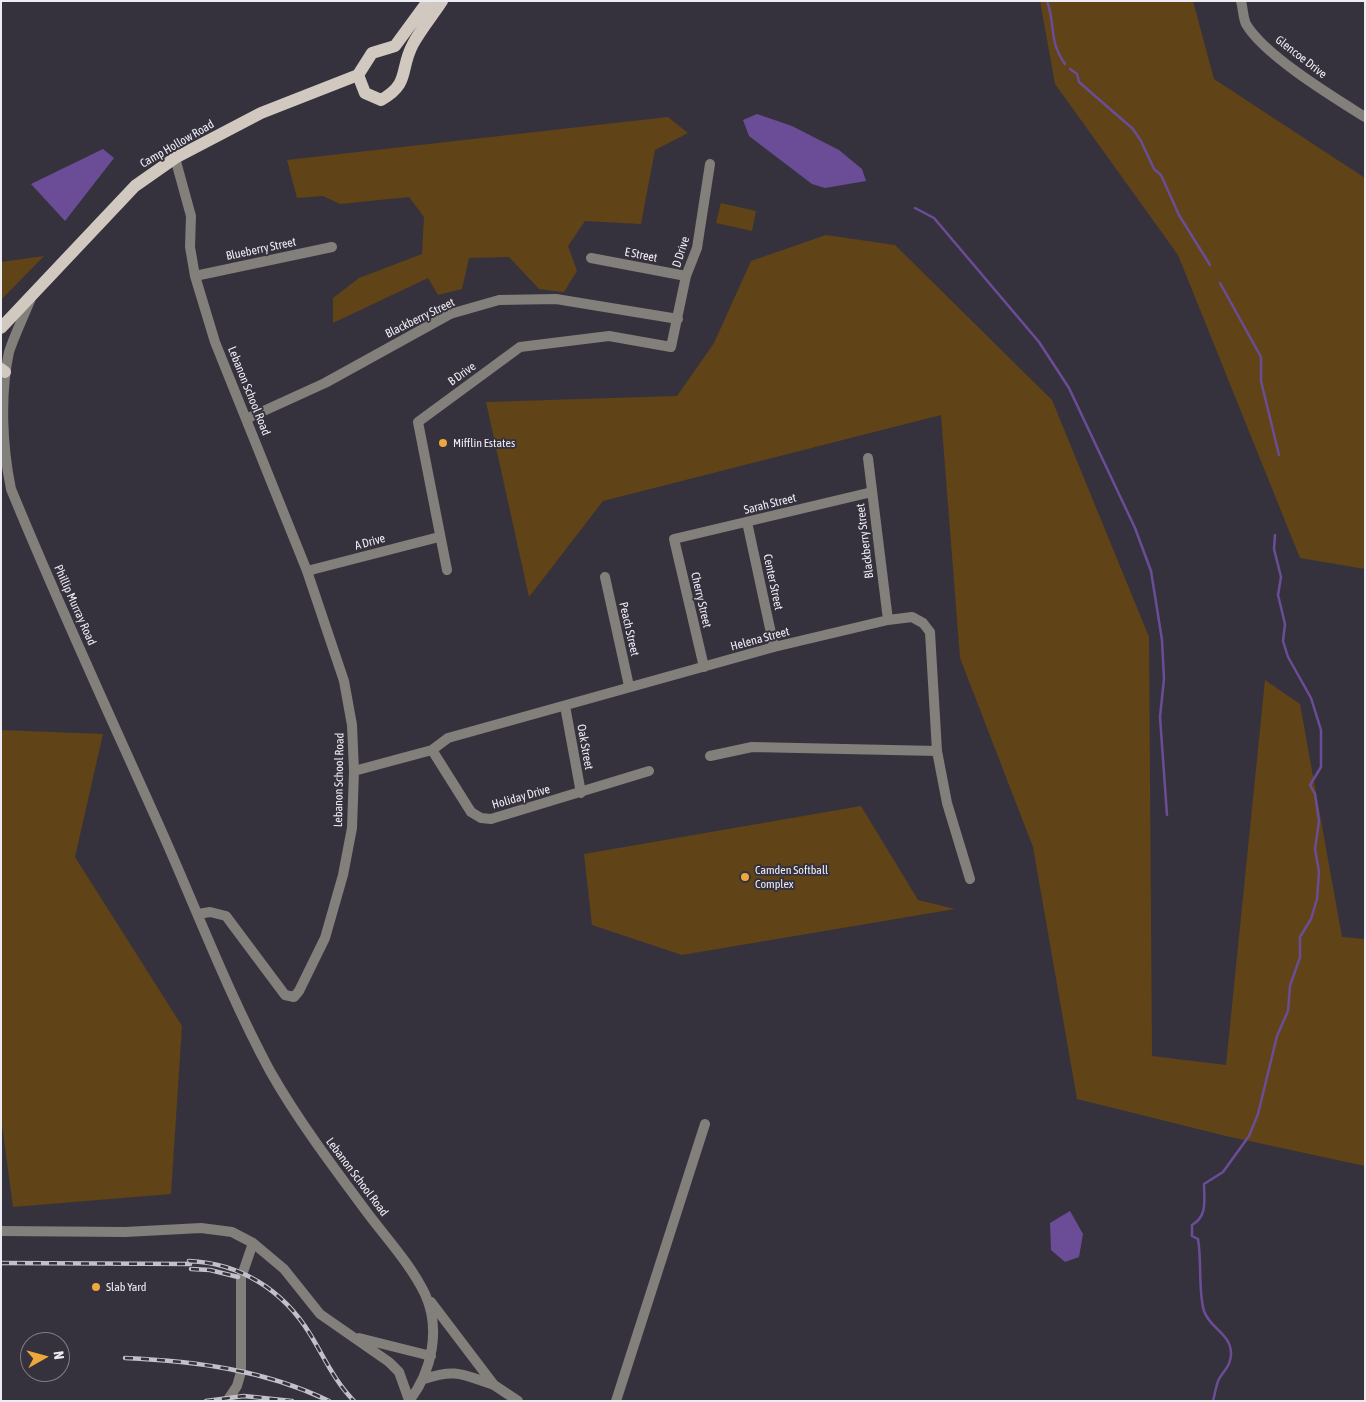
<!DOCTYPE html>
<style>
body{margin:0}
#map{position:relative;width:1366px;height:1402px;overflow:hidden;background:#36323d;font-family:"Asap Condensed",sans-serif}
canvas{display:block}
.frame{position:absolute;inset:0;border:2px solid #eeecf3;pointer-events:none}
.north{position:absolute;left:20px;top:1332px;width:50px;height:50px;box-sizing:border-box;background:#36323d;border:1px solid #807c86;border-radius:50%;rotate:83deg;font-size:14px;font-weight:700;line-height:20px;text-align:center;color:#eeecf3}
.north::after{content:'';display:block;margin:auto;width:18px;height:22px;background:#eda83b;clip-path:polygon(50% 0,100% 100%,50% 72%,0 100%)}
</style>
<div id="map">
<canvas width="1366" height="1402"></canvas>
<div class="frame"></div>
<div class="north">N</div>
</div>
<script>
const context = document.querySelector('canvas').getContext('2d');
context.lineJoin = 'round';
function fill(path, color) { context.fillStyle = color; context.fill(path, 'evenodd'); }
function strokePath(path, color, width, dash) { context.strokeStyle = color; context.lineWidth = width; context.lineCap = dash ? 'butt' : 'round'; context.setLineDash(dash || []); context.stroke(path); }
function drawText(font, color, halo, rows, align = 'center') {
  context.font = font + ' "Asap Condensed",sans-serif'; context.lineWidth = 4; context.setLineDash([]); context.textBaseline = 'middle'; context.strokeStyle = halo; context.fillStyle = color; for (const [text, x, y, turn = 0] of rows) {
    context.save(); context.translate(x, y); context.rotate((+turn || 0) * Math.PI / 180); context.textAlign = isNaN(turn) ? turn : align; if (halo) context.strokeText(text, 0, 0); context.fillText(text, 0, 0); context.restore();
  }
}
fill(new Path2D(`
 M1040 1H1193L1214 79 1365 178V569L1300 558 1178 255 1055 84Z
 M668 117 688 133 655 150 641 224 585 221 568 246 577 271 564 292 539 289 509 257 469 258 462 289 438 295 428 278 333 323V298L359 278 422 254 424 217 409 197 340 204 323 196 297 198 287 160Z
 M721 203 756 211 752 231 716 223Z
 M826 235 895 245 1052 400 1149 637 1152 1056 1226 1065 1265 680 1300 704 1342 937 1365 939V1166L1226 1136 1077 1099 1033 847 960 658 941 415 603 501 529 597 486 402 677 396 714 343 751 261Z
 M44 256 1 300V262Z
 M1 730 103 734 75 857 182 1026 171 1194 13 1207 1 1117Z
 M861 806 918 900 955 909 682 955 592 925 584 854Z`), '#604316');
fill(new Path2D(`
 M757 114 792 126 839 150 862 169 866 181 825 188 812 184 749 136 743 120Z
 M103 149 114 158 65 221 31 184Z
 M1070 1211 1083 1234 1079 1257 1065 1262 1051 1250 1050 1223Z`), '#6b4d97');
strokePath(new Path2D(`
 M1047 1C1056 26 1048 40 1065 64
 M1070 69 1077 74 1079 82 1133 129 1141 141 1154 169 1161 175 1179 215 1210 265
 M915 208 934 218 1039 342 1069 388 1135 528 1151 571 1162 640 1164 679 1160 717 1167 815
 M1220 283 1261 357V381L1279 455
 M1213 1401C1215 1394 1216 1385 1219 1379 1224 1370 1230 1367 1231 1355 1232 1334 1210 1329 1204 1311 1198 1291 1202 1261 1198 1239L1192 1236V1225C1208 1216 1204 1200 1204 1184L1223 1172 1249 1136 1258 1114 1277 1036 1288 1011 1290 986 1300 957V937L1311 919 1317 899 1319 872 1315 849 1319 821 1315 794 1310 785 1321 767V730L1311 698 1288 657 1283 641 1285 624 1278 595 1281 577 1274 549 1275 535`), '#6b4d97', 2.5);
strokePath(new Path2D(`
 M1241 1C1243 8 1243 18 1246 24 1264 55 1333 97 1365 117
 M175 158 191 216 190 247 195 276 215 342 307 571 344 681 352 725 354 771 352 828 343 875 325 938 299 991 294 997 285 995 226 916 210 912 198 914
 M591 258 686 276
 M195 276 332 247
 M31 298C24 316 15 334 9 352 0 394 2 446 11 489 58 604 111 718 162 832 197 911 229 995 270 1071 299 1122 334 1168 369 1215 388 1240 411 1265 425 1294 441 1329 432 1372 409 1401
 M246 419 325 383 450 314 499 300 556 299 678 319
 M868 458 888 620
 M747 522 774 647
 M447 570 418 422 520 347 609 336 671 347 686 276 697 248 710 164
 M307 571 439 537
 M605 577 629 686
 M704 667 674 539 872 492
 M565 706 581 793
 M432 750 471 812 481 818 491 819 649 771
 M710 756 752 747 937 751
 M354 771 432 750 448 738 774 647 888 620 912 617 923 623 930 632 937 751 947 803 970 879
 M1 1231 125 1232 201 1228 232 1232 253 1243 241 1278V1372L237 1386 227 1401
 M253 1243 284 1269 320 1314 389 1362 399 1372 409 1400
 M431 1302 494 1385 518 1401
 M359 1338 431 1356
 M424 1379C457 1368 463 1375 494 1385
 M616 1401 705 1124`), '#837f7a', 10);
strokePath(new Path2D(`
 M428 1 395 46 372 53 358 75 365 93 381 100C411 83 399 70 413 44 421 29 433 15 442 1
 M1 328 135 186 175 158 261 113 358 75
 M1 369 5 372`), '#d1c9bf', 12);
const rail = new Path2D(`
 M1 1263 190 1264 189 1261C240 1263 283 1290 310 1334 324 1357 335 1382 354 1401
 M191 1269 210 1270 238 1277
 M125 1358C195 1361 265 1370 329 1401
 M206 1401 244 1396 292 1401`);
strokePath(rail, '#c2c0c8', 4.5);
strokePath(rail, '#36323d', 2.5, [8]);
for (const [x, y, r, color] of [
 [443,443,5,"#eda83b"],
 [745,877,5,"#eda83b"],
 [96,1287,5,"#eda83b"]
]) { const dot = new Path2D(); dot.arc(x, y, r, 0, 2 * Math.PI); context.fillStyle = color; context.fill(dot); strokePath(dot, '#36323d', 2); }
drawText('12px', '#eeecf3', '#36323d', [
 ["Glencoe Drive",1301,57,38],
 ["Camp Hollow Road",177,144,-30],
 ["Blueberry Street",261,249,-12],
 ["D Drive",681,252,-72],
 ["E Street",641,255,11],
 ["Blackberry Street",420,318,-26],
 ["B Drive",462,374,-36],
 ["Lebanon School Road",249,391,68],
 ["Sarah Street",770,504,-14],
 ["Blackberry Street",865,541,-97],
 ["A Drive",370,542,-15],
 ["Center Street",773,582,78],
 ["Cherry Street",701,600,77],
 ["Phillip Murray Road",75,605,66],
 ["Peach Street",629,629,77],
 ["Helena Street",760,639,-15],
 ["Oak Street",585,747,80],
 ["Lebanon School Road",339,780,-89],
 ["Holiday Drive",521,797,-16],
 ["Lebanon School Road",357,1177,53]
]);
drawText('12px', '#eeecf3', '#36323d', [
 ["Mifflin Estates",453,443],
 ["Camden Softball",755,870],
 ["Complex",755,884],
 ["Slab Yard",106,1287]
], 'left');
</script>
